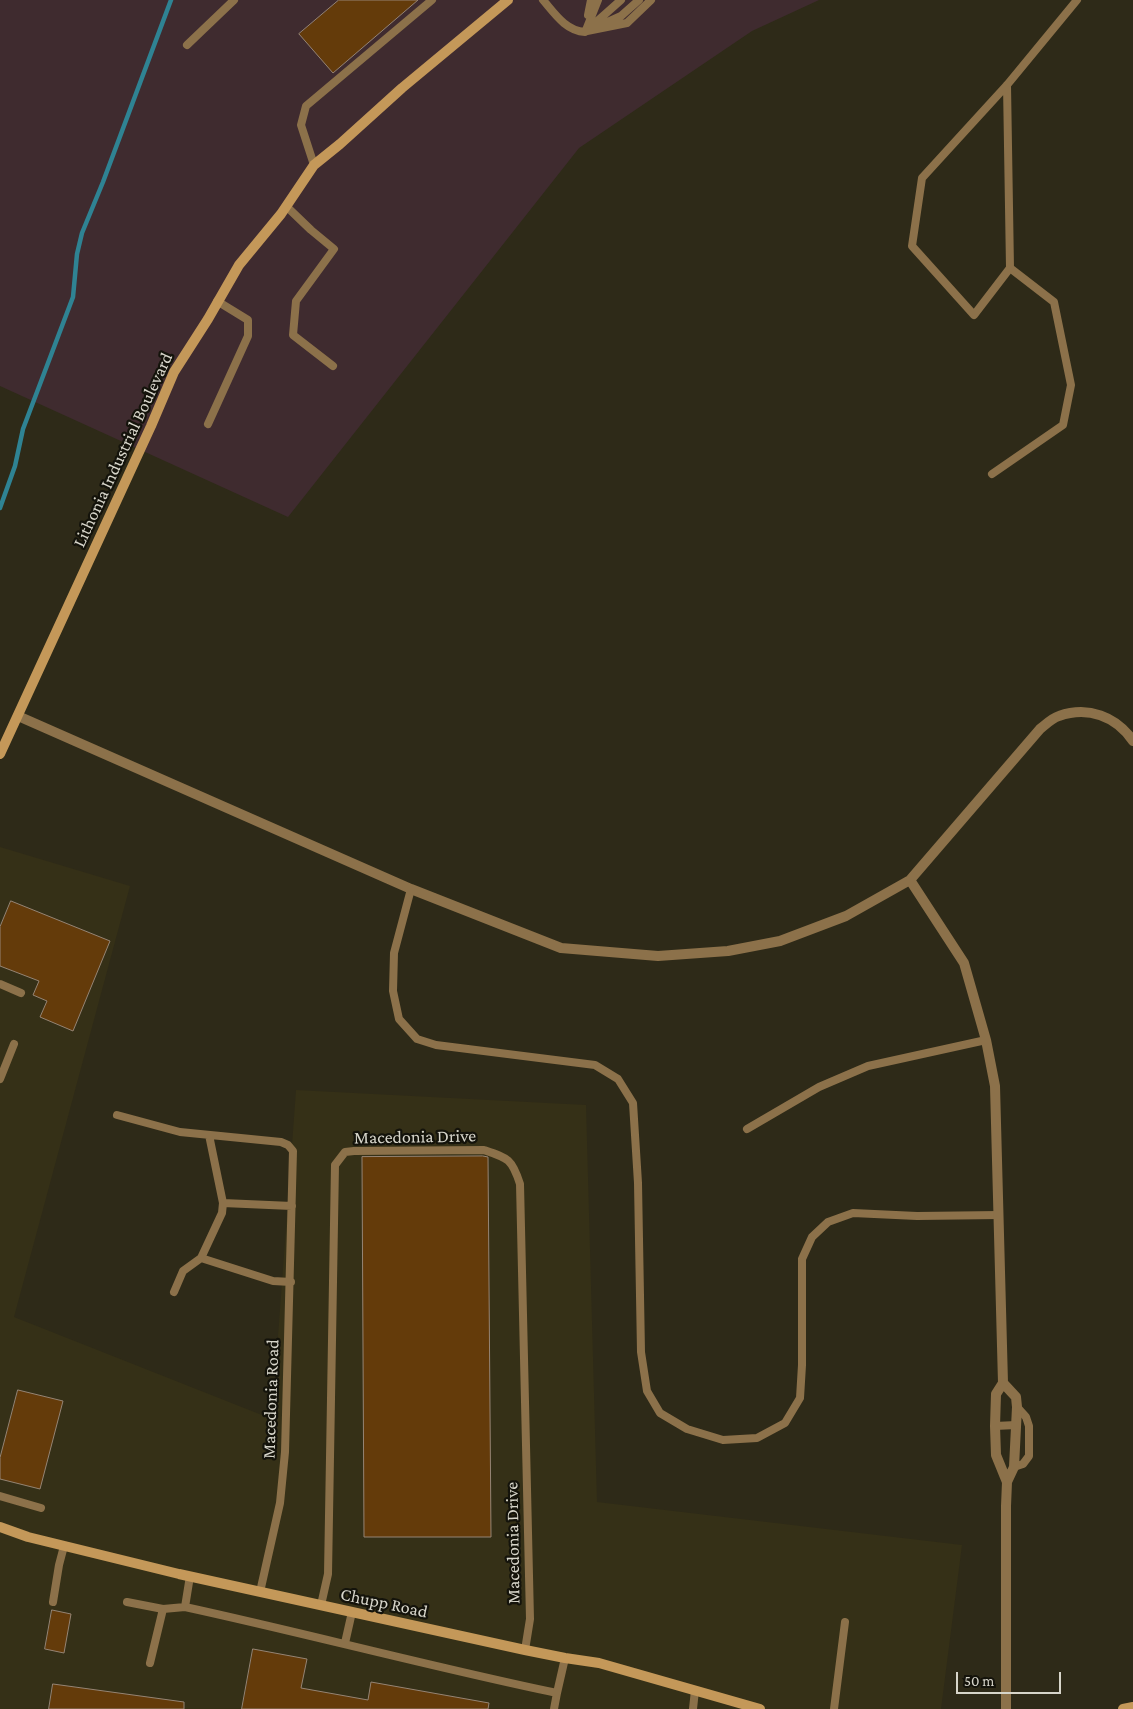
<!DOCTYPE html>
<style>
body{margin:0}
#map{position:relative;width:1133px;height:1709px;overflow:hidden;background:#2e2a18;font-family:"Crimson Pro",serif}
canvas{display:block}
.scale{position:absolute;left:956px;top:1672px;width:105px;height:22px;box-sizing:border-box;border:2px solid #d7d5ca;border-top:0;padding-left:6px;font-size:15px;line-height:18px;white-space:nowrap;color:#d7d5ca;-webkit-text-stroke:4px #14130b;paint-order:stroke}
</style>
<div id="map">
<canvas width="1133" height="1709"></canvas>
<div class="scale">50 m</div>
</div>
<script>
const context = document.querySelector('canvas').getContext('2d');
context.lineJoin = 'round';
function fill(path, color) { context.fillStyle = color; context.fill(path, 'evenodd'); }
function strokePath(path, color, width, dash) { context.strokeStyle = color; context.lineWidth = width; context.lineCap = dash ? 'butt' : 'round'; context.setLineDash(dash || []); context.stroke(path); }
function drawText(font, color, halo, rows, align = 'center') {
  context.font = font + ' "Crimson Pro",serif'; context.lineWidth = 4.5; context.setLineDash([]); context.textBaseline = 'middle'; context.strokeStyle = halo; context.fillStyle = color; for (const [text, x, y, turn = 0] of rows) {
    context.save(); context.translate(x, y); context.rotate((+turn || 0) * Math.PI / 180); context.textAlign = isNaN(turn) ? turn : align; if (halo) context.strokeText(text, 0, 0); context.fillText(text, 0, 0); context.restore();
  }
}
fill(new Path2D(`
 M0 0H819L752 31 579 148 288 517 0 386Z`), '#3f2b2f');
fill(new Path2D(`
 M0 847 130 886 14 1317 272 1419 296 1090 586 1105 597 1502 962 1545 941 1709H0Z`), '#353017');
strokePath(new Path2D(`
 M0 508 15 466 23 429 73 297 77 254 82 233 103 182 171 0`), '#2f8393', 4.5);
const building = new Path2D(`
 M339 0H418L333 73 299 34Z
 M11 901 110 941 73 1031 40 1017 47 1001 33 995 39 981 0 966V927Z
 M483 1156 488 1157 491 1537H364L362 1157Z
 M18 1390 63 1401 40 1489 0 1479V1458Z
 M52 1610 71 1614 64 1653 45 1649Z
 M253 1649 307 1659 301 1688 368 1700 371 1682 489 1703 488 1709H242Z
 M53 1684 184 1702V1709H49Z`);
fill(building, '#643b0a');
strokePath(building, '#958474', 1);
strokePath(new Path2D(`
 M543 0C555 14 566 31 585 32L621 0
 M588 15 591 0
 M601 25 621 16 639 0
 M586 30 598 0
 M587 31 627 23 651 0
 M187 45 234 0
 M1007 85 1010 268 974 315 912 246 922 178 1007 85 1077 0
 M314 165 301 125 306 106 432 0
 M286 206 311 230 334 249 296 301 293 335 333 366
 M208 424 248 336V320L217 301
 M992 474 1063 425 1071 385 1054 302 1010 268
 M411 889 394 953 393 991 399 1019 417 1039 436 1045 595 1065 618 1079 633 1103 638 1183 641 1352 647 1391 660 1413 687 1429 723 1440 757 1438 785 1423 800 1398 802 1365V1259L812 1237 828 1222 853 1213 917 1216 999 1215
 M0 984 21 993
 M0 1079 14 1044
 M117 1115 180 1132 281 1142 288 1145 293 1151 285 1452 280 1503 260 1592
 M747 1129 819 1087 868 1066 986 1040
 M223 1203 292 1206
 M201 1258 222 1213 223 1203 209 1135
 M174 1292 183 1271 201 1258 273 1281 291 1282
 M995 1426 1016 1425
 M1014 1467 1023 1464 1029 1456V1426L1026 1417 1017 1407
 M0 1496 41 1508
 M190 1576 185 1607C309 1634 432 1667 557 1693L565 1658
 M53 1602 59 1565 64 1546
 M127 1602 163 1609
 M321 1605 328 1574 335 1165 345 1152 354 1151 484 1150C508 1158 512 1159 520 1184L530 1619 525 1650
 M345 1643 352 1612
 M150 1663 163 1609 185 1607
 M554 1709 557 1693
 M693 1709 695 1690
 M834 1709 845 1622`), '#8c714a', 8);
strokePath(new Path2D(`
 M18 716 411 889 561 948 658 956 728 951 780 941 846 916 910 880
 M1003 1383 1016 1397 1017 1407 1014 1467 1007 1482 1006 1506V1709
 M1007 1482 996 1455 995 1426 996 1394 1003 1383 995 1086 986 1040 964 963 910 880 1040 729C1045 725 1052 718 1059 716 1088 706 1116 716 1133 741`), '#8c714a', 10);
strokePath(new Path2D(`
 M0 754 151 426 174 372 208 319 239 265 281 214 314 165 340 144 402 88 508 0
 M0 1527 28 1537 179 1574 525 1650 565 1658 599 1663 760 1709
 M1123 1709 1133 1707`), '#c49859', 10);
drawText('18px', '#d7d5ca', '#14130b', [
 ["Lithonia Industrial Boulevard",123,450,-65],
 ["Macedonia Drive",415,1137,-1],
 ["Macedonia Road",271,1399,-88],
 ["Macedonia Drive",513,1543,-91],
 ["Chupp Road",384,1603,12]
]);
</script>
